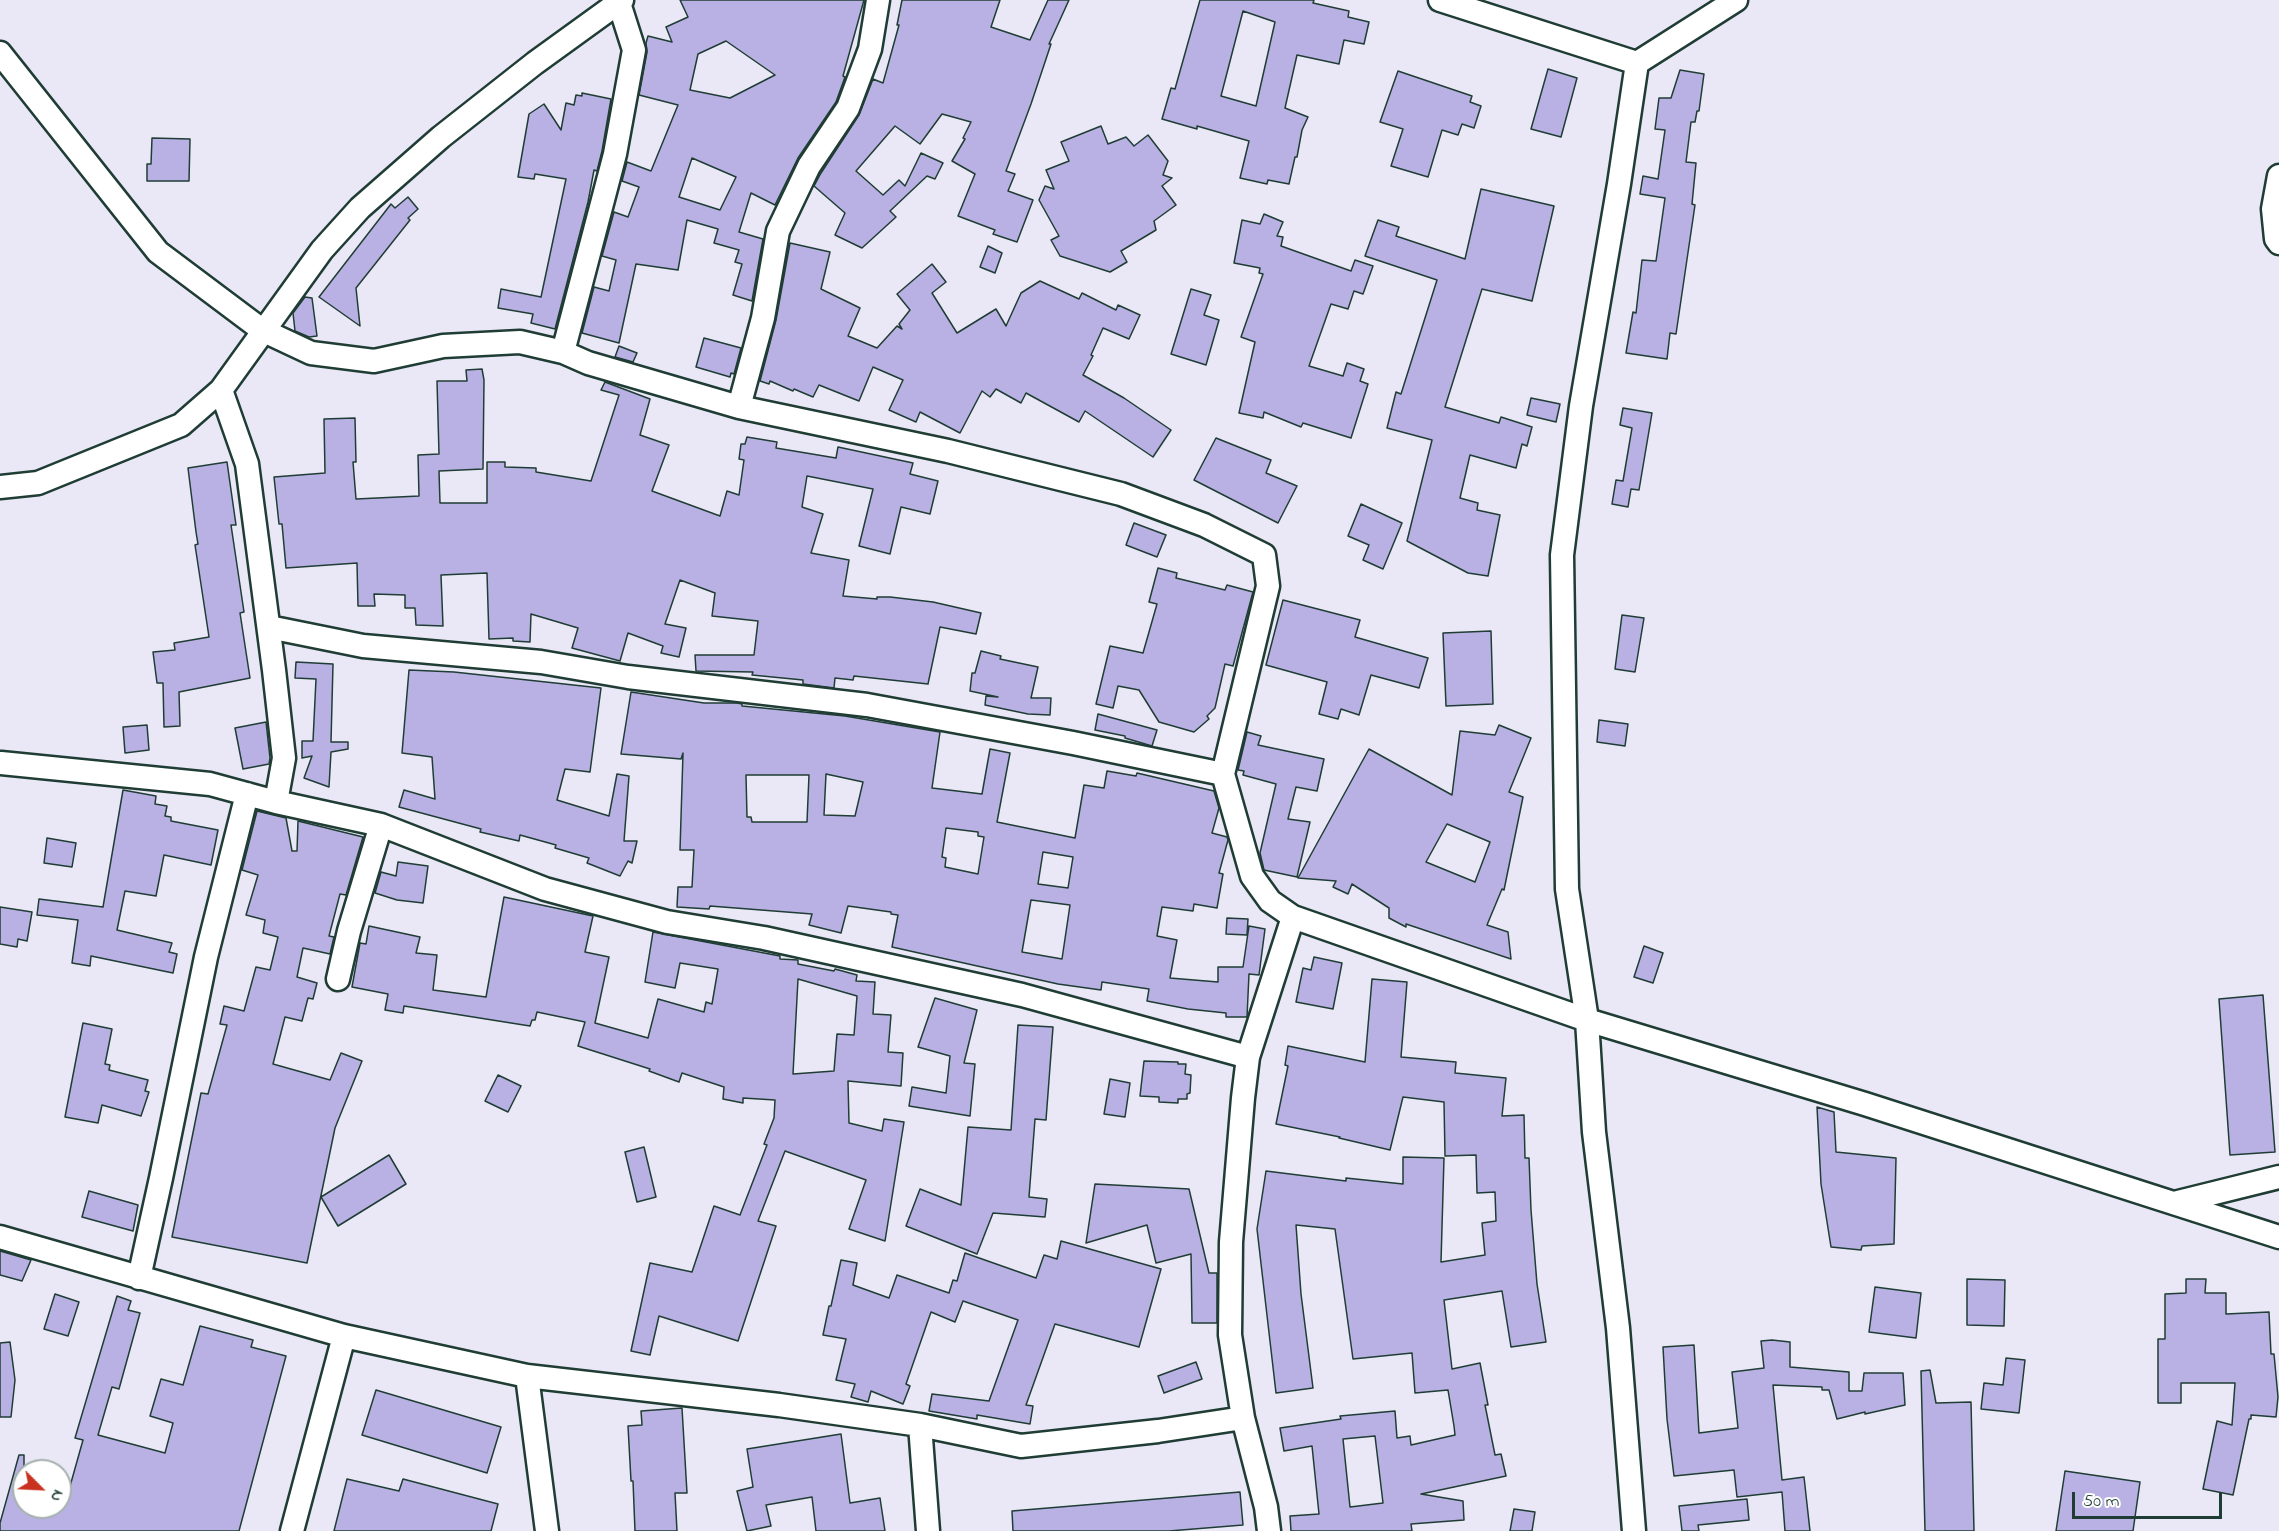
<!DOCTYPE html>
<style>
body{margin:0}
#map{position:relative;width:2279px;height:1531px;overflow:hidden;background:#eae8f7;font-family:"Indie Flower",sans-serif}
canvas{display:block}
.north{position:absolute;left:12px;top:1459px;width:60px;height:60px;box-sizing:border-box;background:#fff;border:2px solid #a5b1ae;border-radius:50%;rotate:114deg;font-size:16px;font-weight:700;line-height:24px;text-align:center;color:#1f3d34}
.north::after{content:'';display:block;margin:auto;width:21px;height:27px;background:#c8321e;clip-path:polygon(50% 0,100% 100%,50% 72%,0 100%)}
.scale{position:absolute;left:2072px;top:1492px;width:150px;height:27px;box-sizing:border-box;border:3px solid #1f3d34;border-top:0;padding-left:8px;font-size:18px;line-height:21px;white-space:nowrap;color:#1f3d34;-webkit-text-stroke:4px #fff;paint-order:stroke}
</style>
<div id="map">
<canvas width="2279" height="1531"></canvas>
<div class="north">N</div>
<div class="scale">50 m</div>
</div>
<script>
const context = document.querySelector('canvas').getContext('2d');
context.lineJoin = 'round';
function fill(path, color) { context.fillStyle = color; context.fill(path, 'evenodd'); }
function strokePath(path, color, width, dash) { context.strokeStyle = color; context.lineWidth = width; context.lineCap = dash ? 'butt' : 'round'; context.setLineDash(dash || []); context.stroke(path); }
const building = new Path2D(`
 M680 0H864L843 76 845 77 836 102 798 158 775 205 751 193 739 232 763 239 752 301 733 295 742 264 735 262 739 250 714 243 718 229 687 220 678 270 636 264 619 343 582 333 594 287 609 291 616 260 602 256 614 212 628 217 639 187 622 181 627 162 651 171 678 105 639 95 647 52 646 43 648 36 672 42 666 27 688 17ZM726 41 775 75 730 98 690 90 698 54ZM692 158 736 177 720 210 679 197Z
 M902 0H1000L991 27 1030 40 1048 0H1069L1049 44H1051L1031 104 1006 171 1015 174 1008 191 1033 200 1017 242 993 234 995 230 958 216 975 174 952 161 965 139 963 138 971 122 942 114 920 144 895 126 856 171 883 195 899 180 905 186 921 153 943 163 935 179 927 176 890 211 896 217 862 248 835 235 845 213 814 186 821 173 859 115 873 79 883 83 899 25H897Z
 M1200 0H1314L1313 3 1349 11 1348 17 1369 22 1364 44 1344 40 1339 64 1297 55 1285 108 1308 117 1302 130 1297 157H1295L1289 184 1268 180 1267 184 1240 178 1249 141 1197 126V129L1162 119 1171 88 1175 89ZM1243 11 1275 22 1256 106 1221 96Z
 M1548 69 1577 78 1561 137 1531 129Z
 M1680 70 1704 74 1699 111H1697L1695 122H1691L1686 162 1696 163 1692 204 1695 205 1676 334 1670 333 1667 359 1626 353 1633 312 1636 313 1642 260 1656 261 1665 198 1640 194 1643 176 1658 179 1665 130 1655 129 1659 98H1671Z
 M1398 71 1472 96 1470 102 1481 106 1474 128 1462 124 1458 135 1442 130 1428 177 1391 166 1403 129 1380 122Z
 M582 93 611 99 602 151 597 171 594 170 588 202 555 329 531 323 533 314 498 308 501 289 541 297 566 179 535 174 534 179 518 177 529 114 544 104 561 130 566 103 574 105 576 95 582 96Z
 M1101 126 1108 144 1126 137 1134 146 1148 135 1168 161 1163 175 1172 178 1162 186 1176 205 1154 221 1156 230 1121 251 1127 262 1110 272 1060 256 1051 240 1059 236 1039 200 1045 186 1054 189 1046 170 1069 161 1061 142Z
 M152 138 190 139 189 181H147V164H151Z
 M1481 189 1554 206 1532 301 1482 289 1445 407 1499 423 1501 417 1532 427 1527 446 1522 444 1516 468 1470 455 1460 498 1478 503 1477 510 1500 515 1488 576 1468 573 1407 541 1432 440 1387 428 1396 392 1401 394 1437 280 1365 256 1378 220 1399 227 1396 236 1465 259Z
 M408 197 418 209 408 218 410 220 356 288 360 326 319 297 391 204 395 208Z
 M1264 214 1283 222 1277 236 1283 237 1281 246 1351 271 1355 260 1373 266 1363 294 1354 291 1348 309 1331 304 1309 366 1343 376 1347 363 1364 369 1360 381 1368 384 1351 438 1303 423 1301 427 1264 412 1263 418 1239 413 1255 342 1241 337 1263 274 1259 273 1260 268 1234 263 1242 220 1260 224Z
 M790 243 830 252 821 289 860 308 848 336 877 348 897 326 902 329 899 324 910 310 897 294 932 264 946 282 932 293 957 333 996 309 1006 326 1021 293 1040 281 1079 299 1082 293 1116 310 1118 305 1140 315 1129 339 1103 328 1091 355 1093 356 1083 375 1124 398 1171 430 1153 457 1085 411 1079 422 1026 393 1021 403 996 389 990 397 982 391 960 433 920 412 916 422 889 410 903 380 873 367 859 401 819 385 813 397 794 389 793 391 770 381 769 384 760 381 776 320Z
 M988 246 1002 253 995 273 980 267Z
 M1191 289 1211 295 1204 315 1219 320 1206 365 1171 354Z
 M305 297 312 298 317 336 309 337 295 331 293 313Z
 M704 338 741 348 734 374 731 373 730 377 696 367Z
 M619 346 637 353 633 362 615 357Z
 M482 369 484 380 483 469 439 471 440 503H487V462H505V467L536 468V472L591 481 619 395 601 390 605 382 650 399 640 435 669 445 652 491 720 516 727 491 739 495 744 460 739 459 741 444H745L747 437 777 442 776 448 836 458 838 447 913 463 910 474 938 481 930 514 901 507 890 554 859 546 873 489 807 476 802 507 823 514 811 553 849 560 843 596 877 599V597H890L933 602 981 613 976 634 940 627 928 684 854 676 853 680 835 678 834 688 803 684V680L752 675 753 672 696 671 695 655H754L758 621 712 616 715 593 680 580 665 624 686 628 679 657 661 653 663 646 628 633 620 661 572 648 578 628 531 614 530 642 513 641V638L489 639 487 573 441 575 443 626 416 625 415 608H405V595L374 594 375 606H358L357 563 286 568 282 524H279L274 477 325 473 324 419 355 418 356 462H353L356 499 419 496 418 455 439 454 437 381H467L466 370Z
 M1531 398 1560 404 1556 422 1527 415Z
 M1623 408 1652 413 1639 490 1631 489 1628 507 1612 504 1616 480 1623 481 1632 428 1620 425Z
 M1216 438 1271 460 1266 473 1297 486 1278 523 1194 480Z
 M227 462 236 525H231L244 612 240 613 250 678 179 692 180 726 164 727 163 683H157L153 652 175 650 174 643 209 637 195 545 198 544 196 532 188 468Z
 M1361 504 1402 523 1383 569 1363 560 1369 545 1348 536Z
 M1134 523 1166 535 1157 557 1126 545Z
 M1158 568 1177 573 1176 578 1225 590 1227 585 1253 592 1233 666 1225 664 1215 708 1207 716 1209 719 1194 732 1159 722 1139 690 1118 686 1113 708 1096 704 1110 646 1143 653 1157 604 1149 602Z
 M1283 600 1360 620 1355 637 1428 658 1419 688 1371 675 1359 715 1341 709 1338 719 1319 714 1327 682 1266 665Z
 M1622 615 1644 618 1635 672 1615 669Z
 M1491 631 1493 704 1446 706 1443 633Z
 M981 651 1001 656 1000 659 1038 667 1031 698H1051L1050 715 1028 714 985 705 986 696 998 697 970 691 972 673H975Z
 M296 662 333 664 331 742H348V749L331 752 329 787 304 778 312 756 302 758V741H313L316 679 295 678Z
 M409 670 454 672 601 688 590 772 565 769 557 800 609 816 617 774 629 776 624 841H637L632 863 628 861 620 876 587 863 589 858 555 848 556 845 520 835 519 841 480 832 481 829 399 807 404 790 435 799 432 757 402 753Z
 M631 692 704 703H737L742 704V706L845 716 940 732 932 788 982 794 990 749 1010 753 997 822 1075 838 1084 785 1104 788 1107 771 1136 776 1137 773 1214 791 1219 808 1212 833 1227 837 1228 840 1219 873 1223 874 1217 908 1194 904 1193 911 1162 907 1157 936 1177 940 1170 978 1218 982V967H1243L1249 926 1265 929 1259 975 1249 974 1247 1017H1226V1013L1188 1009 1147 1001 1149 989 1102 982 1101 990 1058 984 892 947 898 915 891 914V912L848 906 841 933 809 925 812 914 710 906 709 909 677 907 678 887H692L694 850H680L683 753 681 759 621 754ZM826 774 863 782 855 816 824 815ZM746 775H809L807 822H752L751 817H747ZM946 828 978 832V836L984 837 978 874 945 867 946 858 942 857ZM1043 852 1073 857 1068 888 1038 884ZM1031 900 1070 905 1062 959 1022 952Z
 M1098 714 1157 730 1152 746 1125 738V736L1095 730Z
 M1599 720 1628 724 1625 746 1597 742Z
 M266 722 270 758 269 764 243 769 235 728Z
 M147 725 149 750 125 753 123 727Z
 M1499 725 1531 738 1509 792 1523 797 1504 890 1502 889 1487 925 1508 932 1511 959 1406 924V927L1389 918V908L1352 884 1348 894 1333 887 1336 881 1298 878 1369 749 1452 795 1460 731 1495 735ZM1447 824 1490 842 1475 882 1426 862Z
 M1247 732 1261 736 1258 745 1324 759 1317 791 1296 787 1288 819 1310 822 1297 877 1264 870 1260 853 1276 784 1243 775 1244 771 1238 770Z
 M123 790 156 796 155 804 167 806 165 816 171 817V821L218 830 211 865 164 855 156 896 125 891 117 930 172 943 169 952 177 954 173 973 91 956 90 966 72 963 78 920 37 915 39 899 103 907Z
 M257 811 286 818 292 851H297L298 821 363 837 346 895 340 894 329 936 334 937 330 954 303 948 297 977 317 983 313 999 308 998 302 1021 285 1017 273 1064 330 1080 341 1053 362 1061 335 1128 307 1263 172 1237 201 1093 208 1094 227 1025 220 1024 224 1006 244 1011 256 967 270 970 278 937 263 933 265 920 246 915 258 875 242 870Z
 M47 838 76 843 72 867 44 863Z
 M398 862 428 866 423 903 397 900 375 893 381 872 396 876Z
 M504 897 593 916 585 952 609 957 595 1023 648 1038 658 999 704 1012 706 1002 712 1004 718 969 680 963 675 988 645 982 653 932 780 956V959L798 960V964L834 971 835 969 857 975 856 981 875 982 873 1014 891 1015 888 1052 903 1053 901 1086 848 1081 849 1123 882 1131 884 1119 904 1122 885 1241 849 1229 866 1180 785 1151 758 1221 776 1226 738 1341 659 1316 650 1355 631 1351 650 1263 692 1272 714 1206 740 1215 767 1145 764 1144 774 1118 775 1100 743 1098V1103L723 1099 724 1087 682 1073 679 1082 649 1071 650 1069 578 1046 585 1022 537 1012 535 1020H532L530 1026 404 1006 403 1013 385 1010 388 994 352 987 360 943 366 944 369 926 420 937 416 953 437 955 433 990 486 997ZM798 979 857 996 854 1035 837 1034 834 1071 793 1074Z
 M0 907 32 912 27 941 18 939 17 947 0 944Z
 M1227 918 1248 919 1247 935 1226 934Z
 M1644 946 1663 953 1653 983 1634 977Z
 M1314 957 1342 963 1333 1009 1296 1002 1303 968 1311 970Z
 M1372 979 1407 982 1401 1057 1456 1062 1455 1073 1506 1078 1502 1116 1524 1115 1525 1158H1529L1531 1210 1537 1284 1546 1342 1511 1347 1502 1291 1444 1300 1452 1369 1480 1363 1488 1405H1485L1495 1455 1501 1454 1506 1476 1421 1494 1463 1501 1464 1520 1411 1524 1412 1531H1291L1290 1516 1319 1514 1312 1446 1284 1451 1280 1428 1341 1419 1340 1416 1395 1411 1397 1438 1410 1436 1411 1445 1455 1435 1454 1426 1448 1390 1415 1393 1412 1353 1353 1359 1335 1229 1296 1225 1301 1294 1313 1388 1276 1393 1257 1229 1266 1171 1346 1181V1178L1403 1184V1157L1444 1158 1441 1262 1485 1255 1482 1223 1496 1221 1495 1192 1477 1193 1476 1155 1445 1156 1444 1102 1403 1097 1390 1150 1339 1138 1340 1137 1276 1124 1288 1066 1285 1065 1288 1046 1365 1062ZM1375 1436 1383 1503 1350 1507 1343 1439Z
 M2263 995 2275 1152 2230 1155 2219 999Z
 M935 998 977 1010 964 1063 975 1064 970 1116 909 1106 912 1087 946 1093 950 1056 918 1047Z
 M83 1023 112 1029 105 1064 110 1065 109 1070 148 1080 145 1091 149 1092 141 1116 102 1105 98 1123 65 1117Z
 M1018 1025 1053 1027 1046 1120 1035 1119 1029 1197 1047 1199 1045 1217 993 1213 977 1254 906 1226 920 1189 961 1205 968 1127 1011 1130Z
 M1144 1061 1178 1062V1064H1186L1185 1074 1191 1075 1190 1093 1187 1094V1099H1178V1103L1159 1102V1097L1140 1096Z
 M498 1075 521 1086 508 1112 485 1101Z
 M1110 1079 1130 1083 1125 1117 1104 1114Z
 M1817 1107 1834 1112 1836 1152 1896 1158 1894 1244 1862 1246 1861 1250 1831 1247 1821 1184Z
 M644 1147 656 1197 637 1202 625 1152Z
 M389 1155 406 1184 338 1226 321 1197Z
 M1095 1184 1189 1189 1209 1273H1217V1323H1192L1191 1254 1156 1263 1147 1225 1086 1243Z
 M89 1191 138 1205 133 1231 82 1217Z
 M1061 1241 1161 1269 1139 1347 1055 1324 1026 1405 1033 1406 1030 1424 977 1415V1419L929 1411 932 1394 989 1401 1018 1320 963 1301 955 1322 931 1312 906 1384 910 1386 903 1404 871 1391 868 1402 851 1397 855 1384 836 1380 846 1339 823 1335 829 1306H831L841 1260 857 1263 853 1285 889 1298 897 1275 949 1293 953 1280 957 1281 965 1253 1036 1278 1044 1255 1057 1259Z
 M0 1251 31 1260 22 1281 0 1275Z
 M1967 1279 2005 1280 2004 1326 1967 1325Z
 M2186 1279H2206L2205 1293H2226V1314L2269 1312 2271 1354H2274L2278 1397 2276 1417 2251 1415V1419H2249L2233 1495 2203 1489 2217 1421 2232 1425 2235 1383H2181V1403H2158V1339H2165V1294L2186 1293Z
 M1875 1287 1921 1293 1916 1338 1869 1332Z
 M55 1294 79 1302 68 1336 44 1329Z
 M117 1296 131 1301 128 1310 140 1313 119 1389 112 1387 98 1435 165 1453 173 1423 150 1416 161 1379 183 1385 200 1326 253 1340 251 1347 286 1356 239 1531H0V1523L19 1455H24V1507H60V1495L67 1497 83 1440 75 1438Z
 M1772 1340 1790 1342V1367L1849 1372V1391H1862L1864 1373H1903L1905 1405 1865 1414V1412L1837 1419 1829 1390H1822V1387L1773 1385 1782 1480 1804 1477 1810 1531H1785L1782 1492 1737 1497 1734 1470 1674 1476 1667 1419 1663 1347 1694 1345 1699 1433 1738 1428 1732 1372 1764 1368 1761 1341Z
 M10 1342 15 1380 11 1417H0V1343Z
 M2006 1358 2025 1360 2019 1413 1981 1409 1984 1383 2003 1385Z
 M1196 1362 1202 1379 1164 1393 1158 1376Z
 M1930 1370 1936 1403 1971 1402 1974 1531H1925L1921 1371Z
 M376 1390 501 1427 487 1473 362 1435Z
 M682 1408 687 1493H675L677 1531H635L633 1481H631L628 1426 642 1425 641 1411Z
 M841 1434 850 1503 880 1498 885 1531H816L812 1497 766 1505 771 1526 747 1531 737 1491 753 1487 747 1449Z
 M2065 1471 2140 1482 2133 1531H2056Z
 M347 1479 399 1491 403 1479 498 1504 491 1531H334Z
 M1240 1492 1243 1525 1169 1531H1013L1012 1511Z
 M1747 1499 1749 1520 1698 1525 1699 1531H1682L1679 1506Z
 M1514 1509 1535 1512 1532 1531H1510Z`);
fill(building, '#b9b1e3');
strokePath(building, '#1f3d34', 1.5);
const minor = new Path2D(`
 M1440 0 1637 63
 M0 53 158 252 262 330 311 353 374 361 443 346 520 342 563 352 588 363 739 407 948 451 1121 494 1204 525 1264 555 1268 586 1223 774 1252 876 1270 901 1293 917 1587 1020 1865 1104 2279 1237
 M2279 176 2273 209 2276 239 2279 243
 M563 352 615 154 634 50 619 3
 M221 390 247 464 274 670 284 758 276 802
 M739 407 763 318 778 231 809 166 848 108 870 49 878 0
 M0 487 38 483 181 425 221 390 322 250 360 208 441 137 535 63 622 0
 M269 627 363 646 541 662 628 677 867 705 1073 743 1223 774
 M1 763 210 784 276 802 381 825 545 889 667 922 764 938 1022 995 1248 1057
 M338 979 349 931 381 825
 M2174 1203 2279 1177
 M0 1237 344 1336 527 1376 779 1405 920 1425 1021 1446 1158 1431 1243 1418
 M139 1278 161 1178 206 957 247 794
 M527 1376 547 1531
 M920 1425 928 1531
 M292 1531 344 1336
 M1269 1531 1266 1507 1243 1418 1230 1335 1231 1242 1243 1098 1248 1057 1293 917
 M1634 1531 1618 1328 1594 1132 1587 1020 1567 889 1562 555 1581 406 1619 184 1637 63 1736 0`);
strokePath(minor, '#1f3d34', 27);
strokePath(minor, '#fff', 22);
</script>
